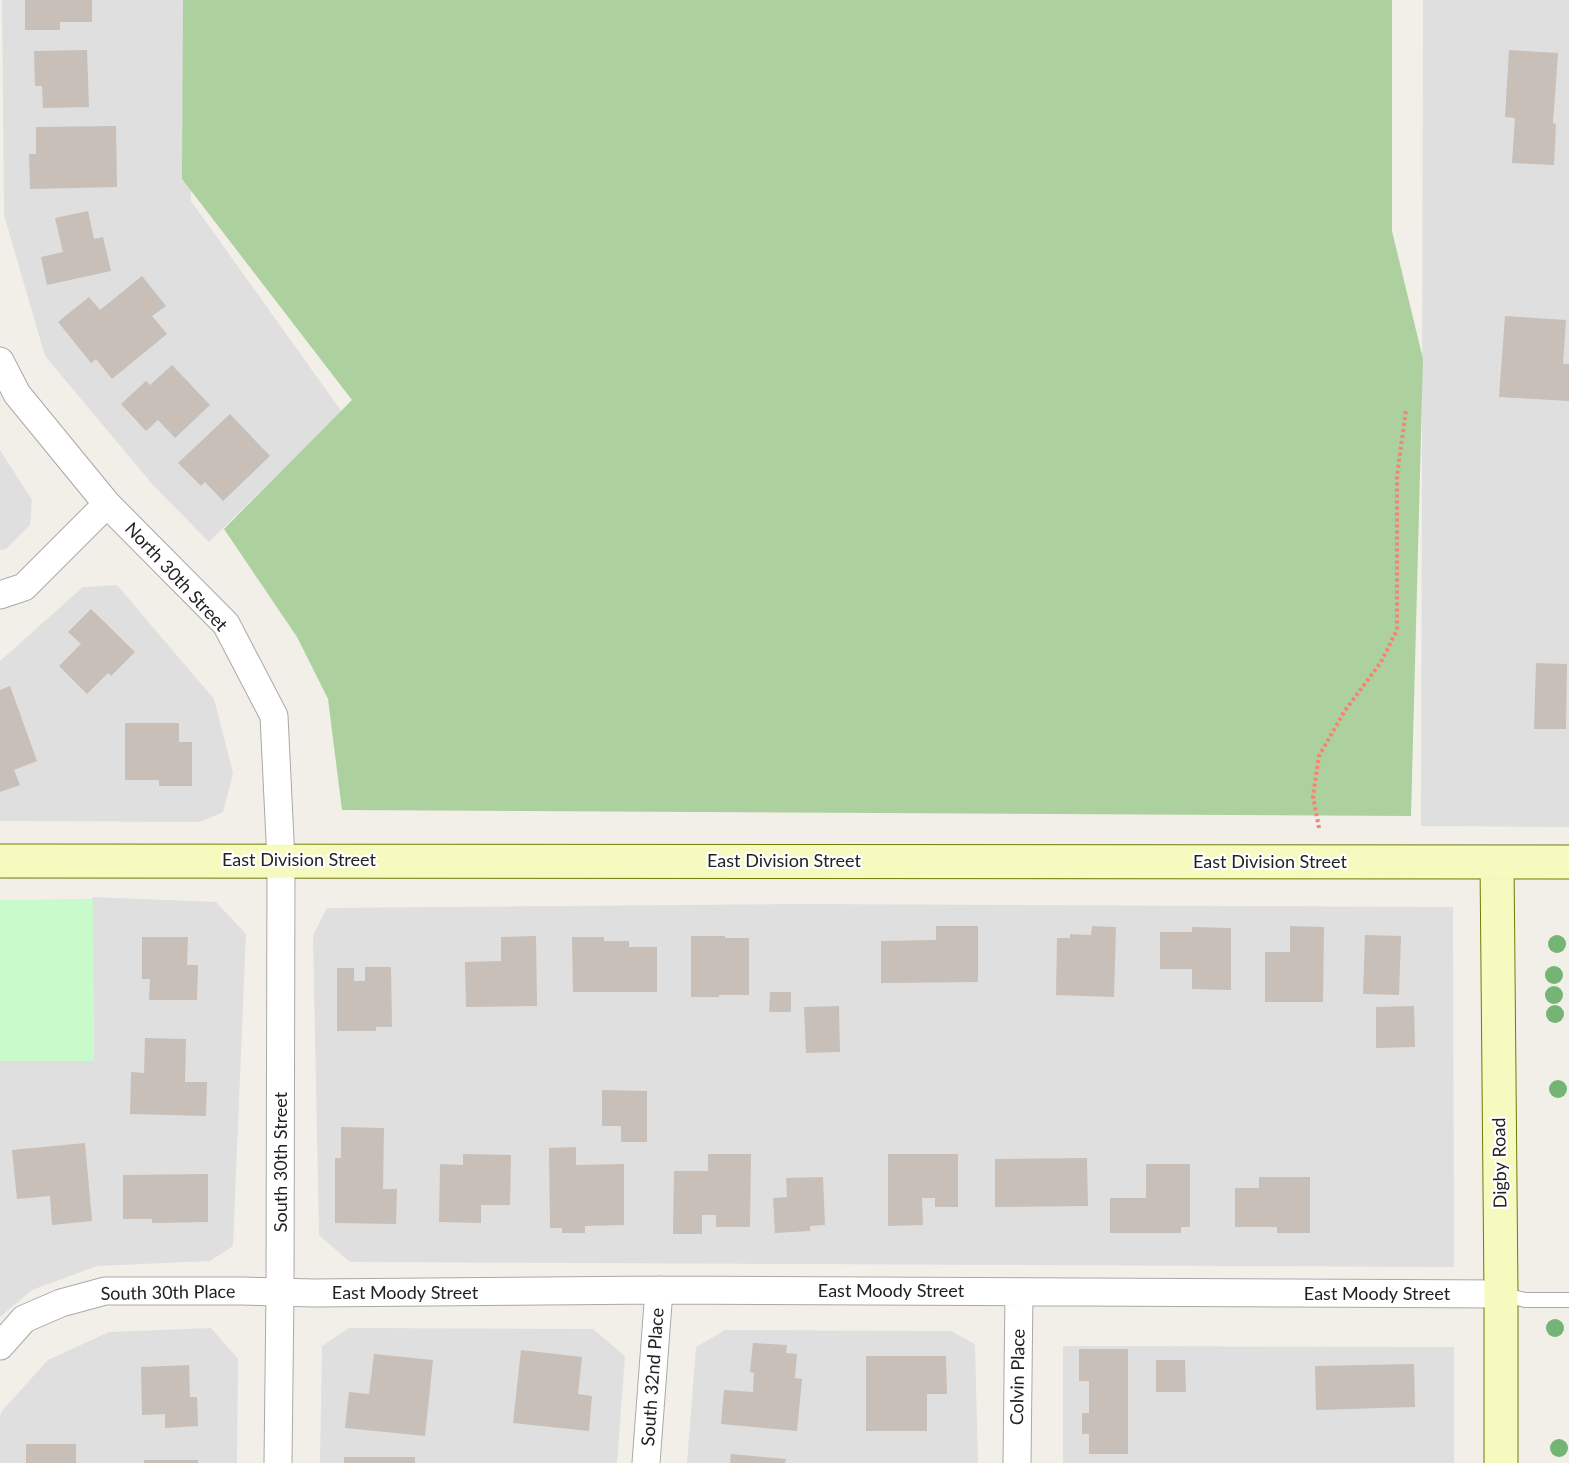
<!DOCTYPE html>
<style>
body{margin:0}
canvas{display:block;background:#f2efe9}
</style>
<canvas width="1569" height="1463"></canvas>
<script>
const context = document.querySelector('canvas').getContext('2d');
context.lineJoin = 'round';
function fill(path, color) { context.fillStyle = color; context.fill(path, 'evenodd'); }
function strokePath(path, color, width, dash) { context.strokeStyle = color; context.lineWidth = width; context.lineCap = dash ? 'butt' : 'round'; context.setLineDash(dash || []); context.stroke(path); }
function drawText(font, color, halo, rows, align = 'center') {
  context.font = font + ' Lato,sans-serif'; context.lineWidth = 4.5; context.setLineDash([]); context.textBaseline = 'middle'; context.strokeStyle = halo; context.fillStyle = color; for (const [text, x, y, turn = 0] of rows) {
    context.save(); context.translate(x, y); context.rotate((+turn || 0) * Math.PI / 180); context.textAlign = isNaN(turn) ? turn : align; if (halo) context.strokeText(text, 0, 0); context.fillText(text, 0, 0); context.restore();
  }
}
fill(new Path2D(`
 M2 0H190L191 201 342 412 209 542 153 485 45 356 4 215Z
 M1423 0H1569V827L1421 826Z
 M0 450 32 500 30 525 6 549 0 550Z
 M117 585 214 699 233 773 223 812 200 822 0 821V661L83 587Z
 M92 897 216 902 246 934 233 1246 210 1261 97 1266 32 1290 0 1317V1061L94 1060Z
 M799 904 1453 907 1454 1267 350 1262 319 1235 313 935 327 908Z
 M211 1328 238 1359 237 1463H0V1417L2 1411 48 1360 109 1332Z
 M349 1328 593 1329 625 1356 617 1463H320L322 1346Z
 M725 1330 951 1331 975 1344 978 1463H687L696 1347Z
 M1063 1346 1454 1347V1463H1063Z`), '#e0dfdf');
fill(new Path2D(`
 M183 0H1392V231L1423 359 1411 816 342 810 328 699 297 637 224 529 352 400 182 179Z`), '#add19e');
fill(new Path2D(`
 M93 899 94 1061H0V900Z`), '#c8facc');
fill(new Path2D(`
 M25 0H92V22H60V30H25Z
 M87 50 89 107 43 108 42 86H35L34 51Z
 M1509 50 1558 53 1553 123 1556 124 1554 165 1512 163 1515 118 1505 117Z
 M116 126 117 187 30 189 29 154H36V127Z
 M88 211 94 239 103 237 111 271 47 285 41 257 63 252 55 218Z
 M142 276 166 306 152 316 167 334 112 379 96 359 91 363 58 322 89 297 100 310Z
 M1505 316 1566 320 1563 364H1569V401L1499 397Z
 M172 365 210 405 175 438 158 420 146 431 121 404 146 381 150 385Z
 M230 414 270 456 223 501 205 482 201 486 178 463Z
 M91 609 135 652 111 676 108 673 87 694 59 666 81 644 68 632Z
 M1536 663 1567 664 1566 729H1534Z
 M10 686 37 761 14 770 20 785 0 792V690Z
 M125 723H179V742H192V786H159V780H125Z
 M936 926H978V982L881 983V941L936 940Z
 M1092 926 1116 927 1114 997 1056 995 1057 938H1070V934L1091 935Z
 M1290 926 1324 927 1323 1002H1265V952H1290Z
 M1192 927 1231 928V990L1192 989V969H1160V932H1192Z
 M1365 935 1401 936 1399 995 1363 994Z
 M536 936 537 1006 466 1007 465 962 501 961V937Z
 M691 936H725V938H749V995H719V997H691Z
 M142 937H188L187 965H198L197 1000H149L150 979H142Z
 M572 937H604V941H629V947H657V992H573Z
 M365 967H391L392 1027H376V1031H337V968H354V981H365Z
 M770 992H791V1012H769Z
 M839 1006 840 1052 806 1053 804 1007Z
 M1414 1006 1415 1047 1376 1048V1007Z
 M145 1038 186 1039 185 1082H207L206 1116 130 1114 131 1072 144 1073Z
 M602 1090 647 1091V1142H621V1126H602Z
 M341 1127 384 1128 383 1189H397L396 1224 335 1223V1158H341Z
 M85 1143 92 1221 52 1225 50 1196 17 1199 12 1150Z
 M576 1147V1165L624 1164V1225L585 1226V1233H562V1228H550L549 1148Z
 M463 1154 511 1155 510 1205H481V1223L439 1222 440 1164 463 1165Z
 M708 1154H751L750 1227H716V1215H702V1234H673L674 1171H708Z
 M888 1154H958V1207H935V1198H922L923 1225 888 1226Z
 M1087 1158 1088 1206 995 1207V1159Z
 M1146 1164H1190V1227H1181V1233H1110V1198H1146Z
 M208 1174V1222L152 1223V1219H123V1175Z
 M823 1177 825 1225 810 1226V1231L775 1233 773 1198 787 1197 786 1178Z
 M1259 1177H1310V1233H1277V1227H1235V1188H1259Z
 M753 1343 787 1345 786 1353 797 1354 795 1378 802 1379 797 1431 721 1424 724 1390 753 1392 754 1373 750 1372Z
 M1079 1349H1128V1454H1089V1434H1082V1413H1089V1381H1079Z
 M521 1350 582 1357 578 1394 592 1396 589 1431 513 1423Z
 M374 1354 433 1360 425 1436 345 1428 349 1392 369 1394Z
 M866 1356H946L947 1394H927V1431H866Z
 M1156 1360H1185L1186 1392H1156Z
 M1414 1364 1415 1407 1316 1410 1315 1366Z
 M189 1365 190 1397H197L198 1426 165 1428V1414L142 1415 141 1367Z
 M26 1444H76V1463H26Z
 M731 1454 786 1459 785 1463H730Z
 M344 1457H415V1463H344Z
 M144 1460H198V1463H144Z`), '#c7bfb8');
const lane = new Path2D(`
 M1501 1294 1525 1300H1569`);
const street = new Path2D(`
 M0 361 17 394 107 504 226 624 274 716 281 861 280 1292 278 1463
 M0 595 24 587 107 504
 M0 1346 24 1319 61 1303 105 1291H242L313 1293 659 1290 1501 1294
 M646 1463 659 1290
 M1017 1463 1019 1292`);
const secondary = new Path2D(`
 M0 861 1569 862
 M1497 862 1501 1294V1463`);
strokePath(lane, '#a9a9a9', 16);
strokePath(street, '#a9a9a9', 29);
strokePath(secondary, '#707d05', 35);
strokePath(new Path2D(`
 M1319 828 1313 796 1319 756 1344 712 1381 662 1397 630V476L1406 410`), '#fa8072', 4, [3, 3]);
strokePath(lane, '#fff', 14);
strokePath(street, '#fff', 27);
strokePath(secondary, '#f7fabf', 33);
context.fillStyle = '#74b475';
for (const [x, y] of [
 [1557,944],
 [1554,975],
 [1554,995],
 [1555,1014],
 [1558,1089],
 [1555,1328],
 [1559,1448]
]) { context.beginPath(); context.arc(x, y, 9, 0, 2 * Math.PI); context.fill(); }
drawText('18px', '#222', '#fff', [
 ["North 30th Street",176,577,47],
 ["East Division Street",299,860],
 ["East Division Street",784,861],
 ["East Division Street",1270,862],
 ["South 30th Street",281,1162,-90],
 ["Digby Road",1500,1163,-91],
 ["East Moody Street",891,1291],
 ["South 30th Place",168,1293,-1],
 ["East Moody Street",405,1293],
 ["East Moody Street",1377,1294],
 ["South 32nd Place",653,1377,-86],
 ["Colvin Place",1018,1377,-89]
]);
</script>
